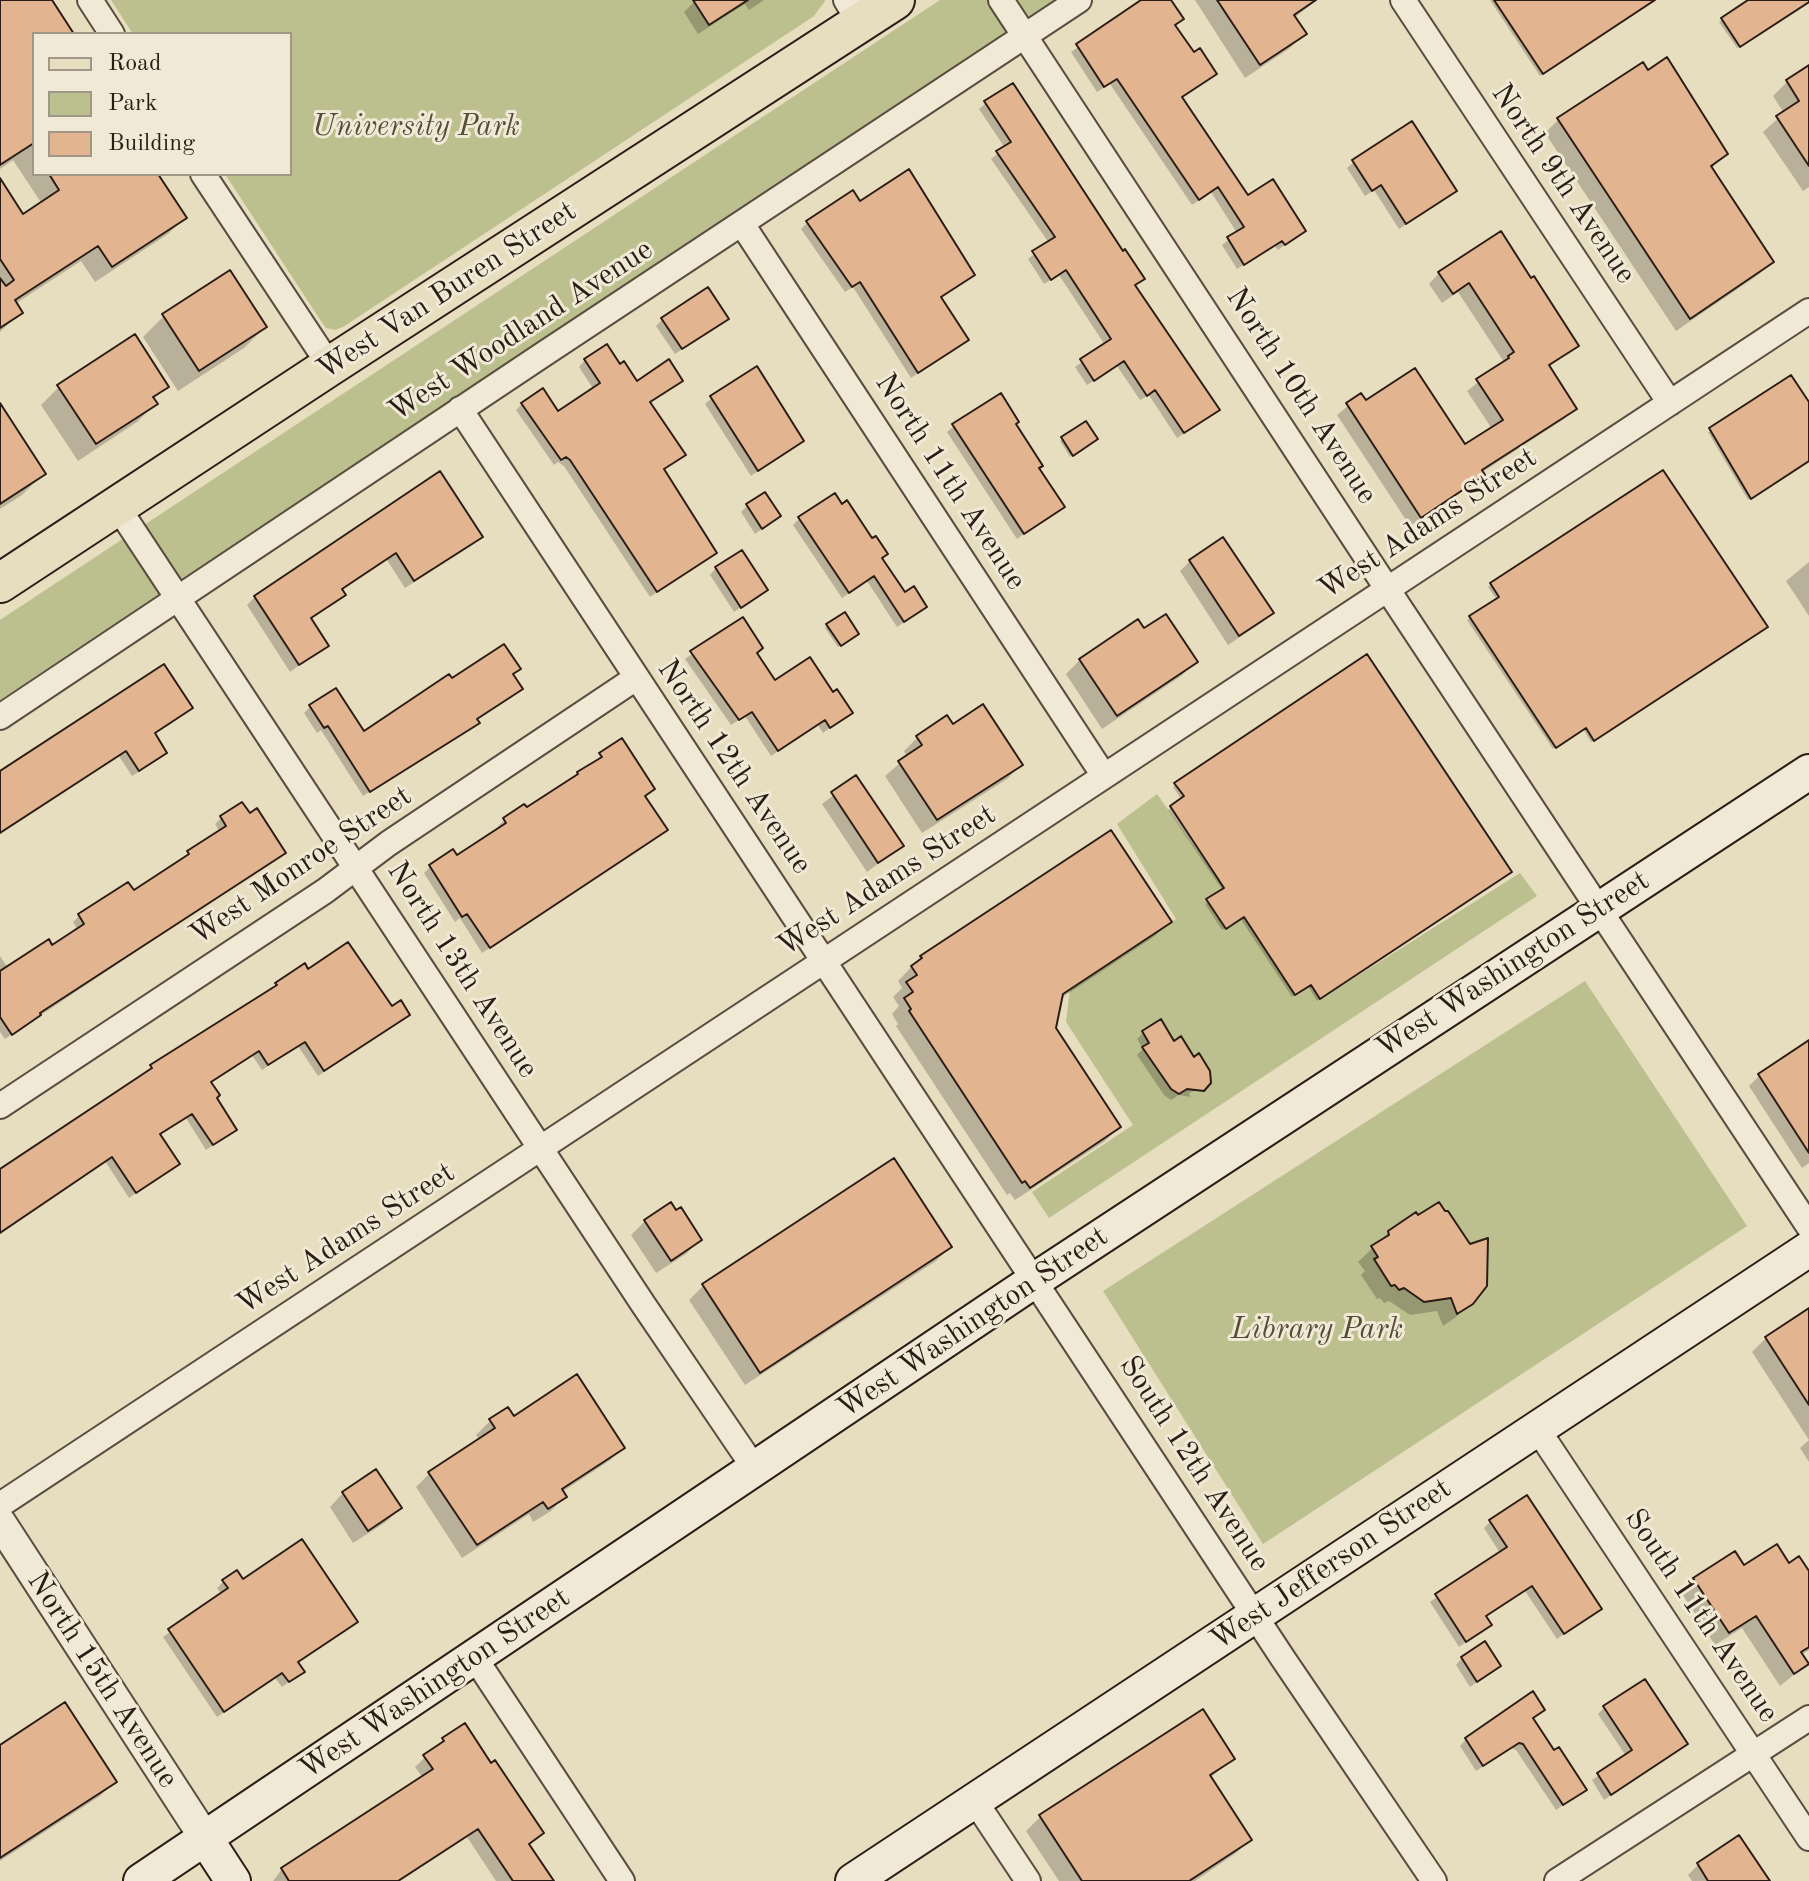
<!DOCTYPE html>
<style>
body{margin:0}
#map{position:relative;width:1809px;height:1881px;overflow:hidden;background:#e7ddbf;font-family:"Old Standard TT",serif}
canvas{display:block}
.legend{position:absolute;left:32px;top:32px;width:260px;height:144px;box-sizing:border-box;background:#efe9d5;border:2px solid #a19788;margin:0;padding:10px 14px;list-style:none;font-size:24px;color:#2b1c15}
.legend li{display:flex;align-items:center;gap:16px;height:40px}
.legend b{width:40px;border:2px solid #a19788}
</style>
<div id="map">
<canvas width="1809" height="1881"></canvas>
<ul class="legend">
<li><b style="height:10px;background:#e7ddbf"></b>Road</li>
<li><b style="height:22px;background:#bcbf8e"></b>Park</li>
<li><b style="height:22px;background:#e2b48f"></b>Building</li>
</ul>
</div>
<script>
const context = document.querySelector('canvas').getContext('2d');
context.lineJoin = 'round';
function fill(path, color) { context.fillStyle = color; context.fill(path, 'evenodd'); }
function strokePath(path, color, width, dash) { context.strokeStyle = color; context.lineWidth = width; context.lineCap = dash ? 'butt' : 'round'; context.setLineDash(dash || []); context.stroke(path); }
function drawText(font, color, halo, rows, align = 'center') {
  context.font = font + ' "Old Standard TT",serif'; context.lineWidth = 6; context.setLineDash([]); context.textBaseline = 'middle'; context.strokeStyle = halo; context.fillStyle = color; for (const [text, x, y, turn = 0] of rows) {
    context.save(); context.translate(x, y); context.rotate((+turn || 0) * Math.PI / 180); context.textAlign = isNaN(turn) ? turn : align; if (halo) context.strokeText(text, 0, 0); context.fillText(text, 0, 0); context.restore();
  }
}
fill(new Path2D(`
 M111 0H825V1L814 16 343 327 335 330 326 328 319 318 225 174H290V34H133Z
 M940 0H1058L0 700V620Z
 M1157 794 1224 888 1206 900 1225 929 1244 917 1295 995 1311 985 1321 999 1520 873 1537 896 1049 1218 1032 1192 1133 1125 1066 1022 1070 988 1176 919 1117 824Z
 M1585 981 1747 1226 1263 1544 1103 1291Z`), '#bcbf8e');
fill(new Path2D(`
 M0 0H50L72 34H34V174H159L157 176 184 218 168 234 95 282 81 261 15 304 20 313 0 332V181L23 216 42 204 13 160 0 169Z
 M696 0H764L749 10 745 4 698 34 684 12Z
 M1144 0H1169L1180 98 1248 197 1304 231 1278 250 1275 246 1237 269 1222 245 1237 233 1211 192 1192 205 1110 84 1097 92 1071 52Z
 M1195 0H1317L1294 18 1304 34 1290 48 1245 78Z
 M1490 0H1653L1540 76Z
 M1752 0H1809V1L1737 48 1719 22Z
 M1642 65 1726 154 1711 169 1772 262 1758 275 1676 331 1545 133 1558 120Z
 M1809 67V187L1803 191 1763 132 1784 113 1773 96 1787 82Z
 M986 103 1134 286 1211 416 1177 438 1149 395 1140 400 1117 366 1087 385 1075 367 1105 345 1059 275 1044 284 1028 259 1049 243 991 159 1005 148 979 109Z
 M1354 162 1455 191 1399 229 1374 190 1365 196 1347 168Z
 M860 204 966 281 939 298 967 340 911 378 853 287 845 292 801 229 808 222Z
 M1500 234 1576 346 1548 368 1574 408 1564 419 1481 473 1483 475 1472 485 1410 526 1337 415 1360 396 1365 403 1464 447 1492 429 1467 391 1504 362 1458 292 1442 303 1429 284 1439 273Z
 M164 316 265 327 244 348 178 391 143 337Z
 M663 319H727L675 354 656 326Z
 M585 360 619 367 636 383 681 381 649 404 683 455 663 470 714 553 650 597 564 466 558 462 554 465 516 410 522 404 557 414 594 390 579 367Z
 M167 386 153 400 155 404 137 422 78 461 41 405 59 387Z
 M712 398 802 440 751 476 705 404Z
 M1809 405V460L1748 500 1708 432Z
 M0 422 43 474 22 495 0 509Z
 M954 426 1037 468 1062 507 1017 539 947 432Z
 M1063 439 1093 442 1070 457 1060 441Z
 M440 473 480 536 472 545 405 588 387 560 340 590 343 595 335 603 309 620 326 646 290 672 247 605 255 597Z
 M1662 473 1763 630 1591 742 1583 729 1553 749 1467 620 1497 600 1488 587 1491 585Z
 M747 506 779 516 755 534 741 512Z
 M800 518 880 559 918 613 897 627 867 581 842 598 793 525Z
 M1190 561 1271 613 1261 623 1228 645 1180 571Z
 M1809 562V616L1786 581Z
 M716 568 766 590 734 612 710 575Z
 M742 619 755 654 774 683 832 695 850 713 823 733 818 725 771 756 745 716 731 725 685 659Z
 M1137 622 1144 631 1195 662 1181 676 1102 729 1066 674 1080 660Z
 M828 625 854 637 838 647 825 628Z
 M518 669 512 676 520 689 514 695 476 720 471 728 363 796 321 730 317 733 304 713 310 707 364 734 451 681Z
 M191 708 153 735 165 752 159 759 132 776 119 756 0 833V777Z
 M953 727 1021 765 1007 779 922 833 885 776 907 757 904 751 918 737Z
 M601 755 653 789 644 797 665 830 482 953 460 918 455 922 424 873 430 867 456 857 500 829 498 826 505 820 526 810 571 781 595 763Z
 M856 778 901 846 867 872 822 804Z
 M1176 784 1507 874 1317 1001 1308 986 1292 997 1240 918 1222 930 1205 904 1223 891 1168 810 1182 800 1173 787Z
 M221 818 284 853 5 1039 0 1032V956L8 968 52 947 78 930 73 922 79 916 133 893 220 832 215 824Z
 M1111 833 1169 922 1155 936 1060 999 1054 1029 1119 1127 1105 1141 1015 1200 1010 1193 1007 1195 896 1026 898 1024 892 1014 899 1006 893 997 902 988 898 981 921 957Z
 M308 972 408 1015 318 1076 298 1046 262 1070 252 1055 210 1083 214 1098 235 1129 229 1135 206 1150 186 1118 159 1136 177 1164 129 1198 105 1161 0 1233V1172L146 1074 151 1067 275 986 281 994Z
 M1143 1033 1174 1043 1193 1059 1205 1087 1189 1093 1190 1097 1200 1094 1191 1097 1179 1095 1171 1100 1164 1095 1137 1055 1143 1049 1137 1039Z
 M1809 1043V1163L1802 1168 1749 1086 1759 1076Z
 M645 1221 700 1240 686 1254 656 1273 631 1235Z
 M1389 1232 1471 1302 1456 1317 1443 1326 1437 1311 1410 1315 1389 1301 1384 1303 1380 1298 1377 1299 1361 1275 1365 1271 1358 1262Z
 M950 1247 936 1261 745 1385 689 1300 703 1286Z
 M1809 1319V1462L1800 1448 1809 1440 1752 1352 1766 1338Z
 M507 1410 513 1419 623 1448 609 1461 562 1492 564 1497 551 1511 533 1522 529 1514 462 1558 416 1487 430 1473 480 1440 476 1435 490 1421Z
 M343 1493 400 1508 386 1522 353 1543 330 1507Z
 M1490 1522 1599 1609 1557 1639 1525 1591 1485 1617 1489 1625 1459 1647 1430 1602 1500 1553 1484 1528Z
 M1788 1565 1809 1575V1650L1801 1655 1807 1664 1780 1686 1742 1628 1715 1645 1681 1592 1694 1579 1744 1568Z
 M224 1581 302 1672 282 1687 275 1678 217 1717 163 1637 222 1595 217 1588Z
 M1462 1658 1499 1666 1470 1687 1456 1665Z
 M1604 1708 1679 1750 1604 1800 1592 1780 1626 1756 1598 1714Z
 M1531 1719 1553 1753 1584 1790 1556 1810 1516 1750 1511 1748 1476 1771 1460 1746 1466 1739Z
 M443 1740 491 1766 542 1833 528 1846 552 1881H496L467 1837 400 1881H273L282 1869 423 1778 415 1767Z
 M0 1747 114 1782 100 1796 0 1861Z
 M1233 1759 1210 1778 1250 1839 1236 1853 1195 1881H1059L1026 1831 1040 1817Z
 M1738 1838 1767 1881H1692L1688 1875 1698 1865Z`), '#0003');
const building = new Path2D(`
 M0 0H52L74 34H34V143L0 165Z
 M693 0H748L709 25Z
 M1141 0H1171L1184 19 1175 25 1194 52 1200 48 1217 74 1182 97 1248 195 1273 179 1306 231 1285 245 1282 241 1244 265 1227 237 1244 227 1218 187 1199 200 1117 79 1104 87 1076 44Z
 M1217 0H1316L1294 15 1307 34 1260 65Z
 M1494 0H1655L1543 74Z
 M1748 0H1809V2L1740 47 1721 18Z
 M1667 57 1728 154 1711 166 1774 262 1690 319 1557 118 1643 62 1648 70Z
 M1809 65V166L1776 116 1799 101 1786 80Z
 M1013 83 1123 251 1125 249 1145 279 1135 285 1220 410 1184 433 1155 390 1147 396 1124 361 1094 381 1080 359 1111 339 1066 270 1051 280 1032 251 1055 237 996 151 1011 142 984 101Z
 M1412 121 1457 191 1406 224 1381 185 1372 191 1352 160Z
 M909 169 975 275 941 297 969 340 918 373 860 282 852 287 806 221 853 190 860 201Z
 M49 174H158L187 218 112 267 98 246 15 300 23 313 0 328V278L6 286 14 280 0 259V178L23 214 59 190Z
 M1501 231 1531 278 1534 276 1579 346 1549 365 1577 409 1482 470 1485 475 1421 518 1346 403 1361 393 1366 400 1415 368 1465 444 1503 420 1476 379 1509 358 1508 356 1514 352 1469 283 1453 294 1438 272Z
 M230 270 267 327 199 371 162 314Z
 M708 287 729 319 682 349 661 318Z
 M135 334 169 387 153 397 158 404 96 444 57 385Z
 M607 344 620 364 624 361 637 381 669 359 683 381 650 402 686 455 664 469 717 553 657 592 570 460 566 457 561 460 521 403 543 388 558 411 600 383 584 359Z
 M757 366 804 441 758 471 710 396Z
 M1791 375 1809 402V461L1751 499 1709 428Z
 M1001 393 1019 422 1016 424 1043 466 1039 468 1065 507 1024 534 952 424Z
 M0 403 46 474 0 504Z
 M1086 421 1098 439 1073 456 1061 437Z
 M1663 470 1768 627 1594 741 1586 728 1556 748 1469 616 1499 597 1490 583Z
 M440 471 483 537 414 581 396 553 342 589 346 595 311 618 329 646 299 665 254 596Z
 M765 492 781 516 762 529 746 504Z
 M835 493 842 504 847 500 872 538 876 536 888 554 882 558 905 592 914 586 927 607 904 622 874 576 849 593 798 517Z
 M1223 537 1274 613 1239 636 1189 560Z
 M742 550 768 590 741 608 715 567Z
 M845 612 859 634 841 646 826 624Z
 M1166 614 1198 662 1117 716 1079 659 1138 619 1144 628Z
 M743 617 763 648 757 653 775 680 810 657 833 692 837 689 853 713 830 728 825 720 778 751 752 712 739 720 690 651Z
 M504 644 521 669 513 674 523 689 477 719 480 723 370 792 328 726 324 728 309 705 336 688 364 731 449 674 452 678Z
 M1367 654 1512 872 1320 999 1311 985 1295 995 1244 917 1226 929 1206 899 1224 888 1170 806 1184 796 1174 783Z
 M164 664 193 708 155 733 167 753 139 771 126 751 0 833V771Z
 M983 704 1023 765 937 820 898 761 922 745 916 736 947 715 953 724Z
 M622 738 655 789 645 796 668 830 490 948 467 914 462 917 429 865 453 849 457 855 506 823 503 818 524 804 527 807 578 774 577 772 602 757 599 753Z
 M856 775 904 846 878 863 831 792Z
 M242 802 250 813 257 808 286 853 40 1013 41 1015 12 1035 0 1017V971L49 939 52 945 84 924 78 914 128 882 134 890 189 854 187 851 226 826 220 816Z
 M1111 830 1172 922 1063 994 1056 1028 1121 1127 1030 1188 1025 1181 1022 1183 909 1011 911 1009 904 998 913 992 906 982 917 975 911 966 922 958 920 956Z
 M348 942 392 1006 401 1000 410 1015 324 1071 305 1042 268 1065 259 1051 211 1082 220 1095 217 1098 237 1130 213 1145 192 1114 160 1134 180 1164 136 1193 112 1157 0 1233V1169L152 1068 150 1065 277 985 275 983 305 963 308 969Z
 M1161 1019 1174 1041 1181 1036 1194 1057 1199 1053 1210 1071 1211 1083 1204 1091 1187 1089 1179 1094 1171 1089 1142 1047 1149 1043 1142 1031Z
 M1809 1040V1153L1758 1074Z
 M894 1158 952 1247 760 1373 702 1284Z
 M671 1202 676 1210 681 1207 702 1240 671 1261 644 1220Z
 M1439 1202 1445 1211H1448L1470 1244 1488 1238 1487 1286 1473 1304 1457 1314 1451 1298 1424 1302 1404 1288 1399 1290 1395 1285 1391 1286 1374 1259 1378 1257 1371 1246 1389 1235 1388 1231 1416 1212 1418 1215Z
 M1809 1308V1405L1765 1337Z
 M577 1374 625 1448 562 1489 567 1497 548 1509 543 1502 477 1545 428 1472 495 1428 489 1419 508 1407 514 1416Z
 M376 1469 402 1508 368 1531 342 1492Z
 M1527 1495 1602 1609 1564 1634 1532 1586 1486 1616 1492 1625 1466 1642 1435 1594 1507 1547 1489 1520Z
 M302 1539 358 1622 298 1662 305 1672 289 1682 282 1673 224 1712 168 1629 228 1588 222 1580 237 1570 243 1579Z
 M1777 1544 1789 1563 1799 1556 1809 1571V1647L1801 1652 1809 1664 1794 1674 1756 1616 1729 1633 1693 1578 1735 1551 1744 1565Z
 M1485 1641 1501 1666 1477 1682 1461 1657Z
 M1645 1679 1688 1744 1611 1795 1597 1773 1632 1750 1603 1706Z
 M1533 1691 1545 1710 1533 1718 1554 1750 1559 1747 1587 1790 1563 1805 1523 1744 1519 1743 1483 1766 1465 1738Z
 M65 1702 117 1782 0 1858V1745Z
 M1203 1709 1235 1759 1210 1775 1252 1840 1189 1881H1082L1039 1815Z
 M465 1723 491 1763 495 1760 544 1833 529 1844 554 1881H513L478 1829 398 1881H289L281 1868 433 1769 423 1755 444 1741 442 1738Z
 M1739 1835 1770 1881H1708L1697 1863Z`);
fill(building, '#e2b48f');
strokePath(building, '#2b1c15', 2);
const minor = new Path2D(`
 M90 0 112 34
 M846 0 860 23
 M1001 0C1270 409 1537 820 1809 1227
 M1403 0 1670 403
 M203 174 330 366
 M742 224 1104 776
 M460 409 1284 1660 1434 1881
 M117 506 643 1304 755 1469
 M0 717C358 476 719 238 1079 0
 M0 1106 325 891 389 843 636 678
 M1538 1430 1809 1838
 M0 1505 1809 311
 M475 1658 622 1881
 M975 1801 1028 1881
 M1557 1881 1809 1718`);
const tertiary = new Path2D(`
 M0 1522 205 1838`);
const secondary = new Path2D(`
 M205 1838 233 1881
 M141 1881 1035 1280 1809 772
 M853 1881 1809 1249`);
const primary = new Path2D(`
 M0 583 330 366 895 0`);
strokePath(minor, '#5a4c40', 28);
strokePath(tertiary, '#5a4c40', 34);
strokePath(secondary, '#2b1c15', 38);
strokePath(primary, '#2b1c15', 42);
strokePath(minor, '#efe9d5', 24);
strokePath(tertiary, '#efe9d5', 30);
strokePath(secondary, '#efe9d5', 34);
strokePath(primary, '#e7ddbf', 38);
drawText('italic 30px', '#564d39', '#efe9d5', [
 ["University Park",416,127],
 ["Library Park",1317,1330]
]);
drawText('30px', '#2b1c15', '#efe9d5', [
 ["North 9th Avenue",1563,184,56],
 ["West Van Buren Street",447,291,-33],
 ["West Woodland Avenue",521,331,-33],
 ["North 10th Avenue",1301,396,57],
 ["North 11th Avenue",950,482,57],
 ["West Adams Street",1428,524,-33],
 ["North 12th Avenue",734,767,56],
 ["West Monroe Street",301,866,-34],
 ["West Adams Street",887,881,-33],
 ["West Washington Street",1513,965,-33],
 ["North 13th Avenue",462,970,57],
 ["West Adams Street",346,1239,-33],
 ["West Washington Street",973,1323,-34],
 ["South 12th Avenue",1194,1464,57],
 ["West Jefferson Street",1331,1565,-34],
 ["South 11th Avenue",1701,1616,56],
 ["North 15th Avenue",102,1680,57],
 ["West Washington Street",435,1684,-34]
]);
</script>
